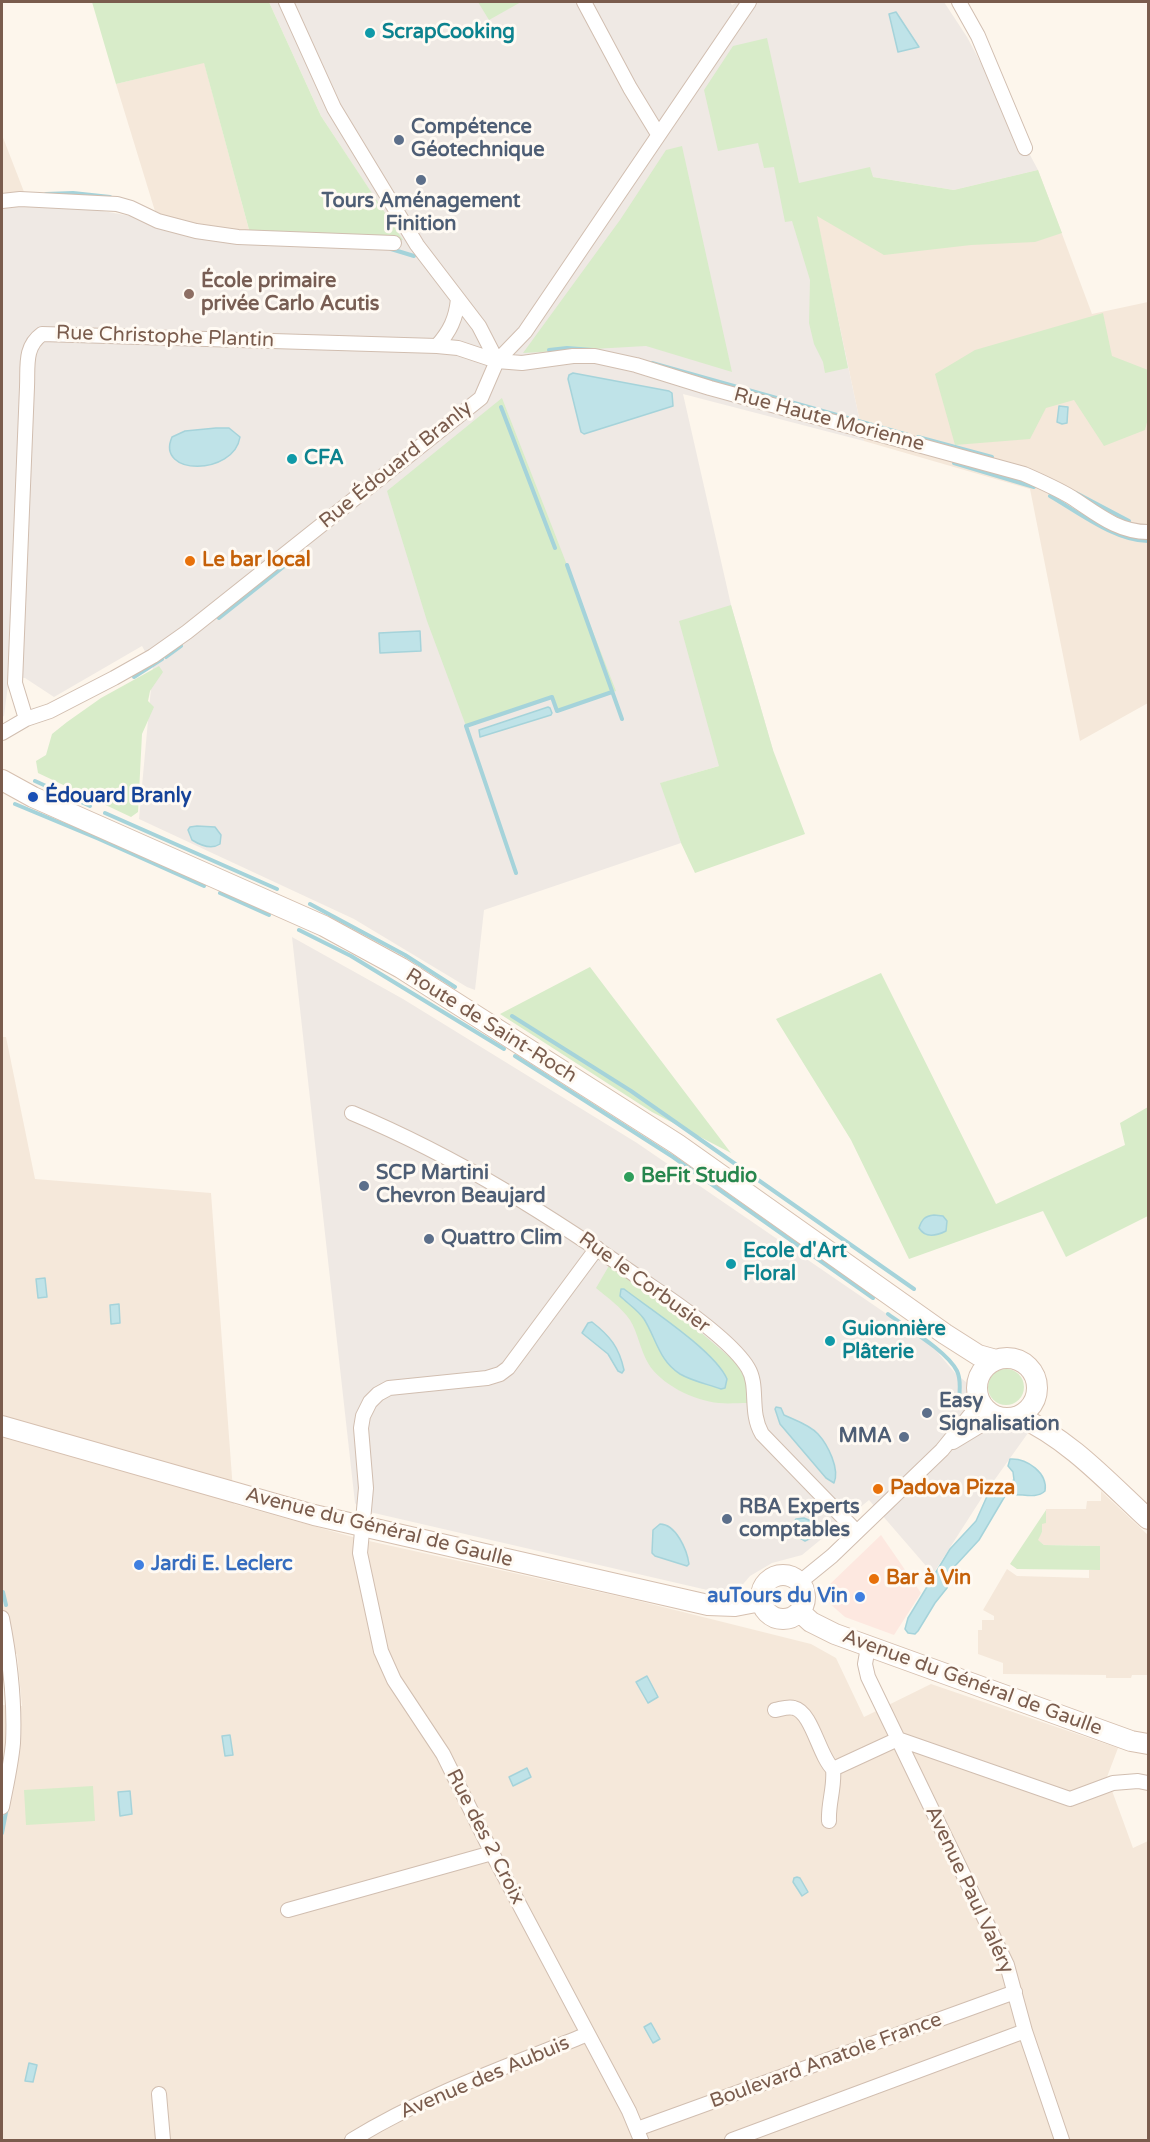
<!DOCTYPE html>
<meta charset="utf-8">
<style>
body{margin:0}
#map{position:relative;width:1150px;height:2142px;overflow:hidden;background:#fdf6ec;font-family:"Varela Round",sans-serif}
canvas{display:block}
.frame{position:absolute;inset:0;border:3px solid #7a5c4d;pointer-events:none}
</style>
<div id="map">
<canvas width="1150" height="2142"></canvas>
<div class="frame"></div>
</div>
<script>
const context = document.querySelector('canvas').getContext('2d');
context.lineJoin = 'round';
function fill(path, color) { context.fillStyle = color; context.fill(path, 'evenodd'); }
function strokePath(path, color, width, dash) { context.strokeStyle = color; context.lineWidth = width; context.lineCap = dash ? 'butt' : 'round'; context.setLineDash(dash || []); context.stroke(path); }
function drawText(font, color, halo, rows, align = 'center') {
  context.font = font + ' "Varela Round",sans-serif'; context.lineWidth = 6; context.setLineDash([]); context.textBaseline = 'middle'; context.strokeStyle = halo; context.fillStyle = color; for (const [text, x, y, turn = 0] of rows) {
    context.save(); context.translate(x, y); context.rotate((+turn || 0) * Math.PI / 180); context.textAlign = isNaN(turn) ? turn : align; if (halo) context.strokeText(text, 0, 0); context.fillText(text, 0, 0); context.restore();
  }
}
fill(new Path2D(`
 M204 62 251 237 158 221 116 84Z
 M2 135 26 197 2 199Z
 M1038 170 1092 314 1148 302V703L1080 741 1030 489 864 441 816 215 954 190Z
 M2 1037H6L35 1179 211 1193 234 1504 360 1539 631 1599 811 1644 836 1658 864 1717 931 1684 1118 1748 1107 1777 1133 1848 1148 1841V2140H2V1705L22 1706 17 1654 2 1651Z
 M1101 1491 1148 1535V1675H1132L1131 1678H1106V1675L1003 1674V1663L978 1654V1630H982V1620H994V1616L983 1610 1007 1569 1017 1576 1089 1578V1570H1100V1546L1044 1545 1037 1540 1042 1532V1523H1046V1509H1086L1087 1501H1101Z`), '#f5e8da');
fill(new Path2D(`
 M881 1535 921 1593 894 1635 845 1617 829 1603 830 1584Z`), '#fde8e0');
fill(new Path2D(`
 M269 2H730L732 5 737 2H944L967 37 1038 170 954 190 873 177 816 215 864 441 683 394 731 605 773 750 661 783 681 843 484 910 475 990 467 987 354 919 139 819 153 666 142 646 54 697 25 678 9 677 4 716 2 717V199L26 197 158 221 196 231 402 239 321 116Z
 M292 937 403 999 637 1143 897 1321 923 1335 955 1373 1028 1433 983 1496 933 1574 869 1500 802 1555 772 1563 750 1576 738 1590 716 1592 361 1510 355 1503Z`), '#efe9e4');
fill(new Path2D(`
 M92 2H269L321 116 403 240 251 237 204 63 116 84Z
 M478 2H521L489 20Z
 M767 38 799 183 870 167 873 177 954 190 1038 170 1062 233 1035 242 971 245 884 255 817 216 848 368 825 373 823 362 814 344 809 323 810 280 792 221 785 222 774 167 764 168 758 143 718 151 704 90 733 46Z
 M682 146 732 372 646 346 523 353 620 220 666 150Z
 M1103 313 1112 356 1148 370V418L1145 430 1104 446 1074 400 1046 408 1030 439 955 445 935 374 975 350Z
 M502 398 616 691 557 711 552 697 466 726 427 621 387 491Z
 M731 605 773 750 805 834 695 873 681 843 660 783 719 766 679 621Z
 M159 666 163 672 150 691 148 701 154 707 142 734 138 812 131 817 38 773 36 761 46 755 52 734 67 722 101 698Z
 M590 967 731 1153 652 1112 500 1014Z
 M881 973 996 1204 1125 1145 1120 1123 1148 1107V1216L1066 1257 1043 1211 909 1259 851 1140 776 1019Z
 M610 1264 692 1325 740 1366 746 1380 747 1403C738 1403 728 1404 719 1403 694 1401 660 1384 648 1363 640 1349 638 1333 630 1320 621 1307 608 1298 596 1288Z
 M988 1387a18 18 0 1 1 36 0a18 18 0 1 1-36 0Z
 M1046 1510V1523L1042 1524V1532L1038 1540 1044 1545 1100 1546V1570L1017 1569 1010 1564Z
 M93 1786 95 1821 26 1825 24 1790Z`), '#d8ecc9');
const water = new Path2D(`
 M896 12 919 47 898 52 889 14Z
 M573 373 669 391 672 393 673 406 584 434 581 432 568 379 569 375Z
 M1059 406 1068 407 1067 423 1062 424 1057 422Z
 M216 428H229L240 437C234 476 155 476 172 437L185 431Z
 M420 631 421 651 380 653 379 633Z
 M548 707 550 708 552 713 551 715 480 737 479 730Z
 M197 826 215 827 221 835 220 844C211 850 200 845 192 840L188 830 190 827Z
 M934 1215 943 1216 947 1221 946 1231C936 1236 925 1238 919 1228 922 1219 925 1216 934 1215Z
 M45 1278 47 1297 38 1298 36 1279Z
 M621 1289H624C650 1309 715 1351 727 1379L725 1388 721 1389C707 1384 692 1381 680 1374 659 1361 656 1338 644 1319 638 1310 627 1303 620 1296Z
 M119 1304 120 1323 111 1324 110 1305Z
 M592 1322C610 1336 619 1347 624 1370L622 1373 618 1371 608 1354 582 1333 588 1323Z
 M776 1407 781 1408 784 1415C795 1420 810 1425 818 1434 828 1445 840 1469 834 1483L826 1478 780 1424 775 1409Z
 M1010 1459C1027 1458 1048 1473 1045 1491 1034 1501 1018 1491 1005 1496L979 1540 955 1566 947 1588 935 1603 918 1631 915 1634 908 1633 905 1629 908 1618 950 1549 976 1521 988 1494 993 1490 1014 1480 1013 1472 1008 1466Z
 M804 1518 811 1521 816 1528 813 1537 805 1541 800 1538 792 1525 796 1519Z
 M660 1524C676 1524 687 1550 689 1564L687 1566 655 1556 652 1553 653 1530Z
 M647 1676 658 1697 648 1703 636 1682Z
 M230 1735 233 1755 225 1756 222 1736Z
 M527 1768 531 1777 513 1786 509 1777Z
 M130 1791 132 1814 120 1816 118 1792Z
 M797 1877 800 1878 808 1892 802 1896 793 1882 794 1878Z
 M651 2023 660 2039 653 2043 644 2027Z
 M29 2063 37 2065 33 2082 25 2081Z`);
fill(water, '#bfe3e8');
strokePath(water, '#a5d3da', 1.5);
strokePath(new Path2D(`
 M46 194 73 193 110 197
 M391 249 414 256
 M549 350 567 348 593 350
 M652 363 908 435
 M501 407 555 548
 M918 437 992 457
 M954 463 1034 487
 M1076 493 1129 521
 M1050 496C1078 512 1115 541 1148 541
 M567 565 622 719
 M219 618 287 564
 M166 657 181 646
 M134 677 162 659
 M35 781 90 806
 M15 804 99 839 204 886
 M105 813 277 889
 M516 873 466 726 552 697 557 711 612 692
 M220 893 269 915
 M310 904 405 955 455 987
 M299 930 351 956 504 1049
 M512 1016 631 1091 914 1289
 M515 1056 673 1157 873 1298
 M888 1314C907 1328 947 1351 957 1371 961 1379 960 1390 959 1399
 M3 1592 6 1605
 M2 1833 7 1807`), '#a5d3da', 4);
const street = new Path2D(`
 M286 2 334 108 417 245 479 326 497 361
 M584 2 630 88 658 134
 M959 2 978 36 1025 148
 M2 201 20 199 117 204 131 208 158 221 196 231 238 237 394 243
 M437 346C450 331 456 319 458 299
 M26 719 15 683 27 387C28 366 24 347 42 334L437 346 458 348 497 361 522 363 573 356H595L636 365 710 388 1024 474C1040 481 1056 488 1071 497 1096 513 1117 532 1148 532
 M2 733 26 719 50 711 114 678 153 656 187 632 481 398 497 361 525 332 749 2
 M352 1113C460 1158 555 1219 651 1286 678 1304 732 1341 748 1368 759 1386 749 1412 762 1434L857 1532
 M597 1248 508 1368 500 1374 487 1378 389 1388 378 1394 370 1402 363 1416 361 1428 366 1488 360 1553 381 1651 394 1680 443 1754 492 1853 629 2111 641 2140
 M953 1442 996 1416
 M800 1582 832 1556 942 1450 980 1403
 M2 1618C10 1659 15 1701 13 1743 11 1765 6 1786 2 1807
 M868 1647 865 1664 868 1677 1007 1965 1025 2031 1062 2140
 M775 1710C781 1709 788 1706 794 1708 812 1712 819 1756 833 1769
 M829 1821C828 1803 835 1787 833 1769L898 1739 1070 1799 1113 1783 1138 1781 1148 1783
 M288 1910 492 1853
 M159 2094 163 2140
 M637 2129 1015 1992
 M352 2140C425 2095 508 2066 588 2034
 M732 2140 1025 2031`);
const secondary = new Path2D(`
 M2 780 33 797 324 926 401 968 677 1144 945 1334 978 1355 996 1360
 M977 1388a30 30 0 1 1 60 0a30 30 0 1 1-60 0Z
 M1018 1416C1069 1439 1107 1481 1148 1519
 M2 1426 314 1515 708 1605 735 1606 761 1601
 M761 1597a22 22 0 1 1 44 0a22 22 0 1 1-44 0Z
 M800 1612 811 1622 835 1634 1131 1741 1148 1744`);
strokePath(street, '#d1beb0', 16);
strokePath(secondary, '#d6c0b0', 22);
strokePath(street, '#fff', 14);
strokePath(secondary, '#fff', 20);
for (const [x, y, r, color] of [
 [370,33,6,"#0f9aa8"],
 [399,140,6,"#5c6f8a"],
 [421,180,6,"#5c6f8a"],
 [189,294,6,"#8d6e63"],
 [292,459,6,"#0f9aa8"],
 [190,561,6,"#e8710a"],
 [33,797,6,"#1a4fb4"],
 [629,1177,6,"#2e9e5b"],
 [364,1186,6,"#5c6f8a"],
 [429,1239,6,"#5c6f8a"],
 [731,1264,6,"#0f9aa8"],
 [830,1341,6,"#0f9aa8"],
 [927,1413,6,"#5c6f8a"],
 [904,1437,6,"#5c6f8a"],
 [878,1489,6,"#e8710a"],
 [727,1519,6,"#5c6f8a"],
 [139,1565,6,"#3f7fe0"],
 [874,1579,6,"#e8710a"],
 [860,1597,6,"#3f7fe0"]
]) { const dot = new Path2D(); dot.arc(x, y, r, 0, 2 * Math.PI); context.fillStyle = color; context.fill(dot); strokePath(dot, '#fffaf3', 2); }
drawText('bold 20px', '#0d838f', '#fffaf3', [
 ["ScrapCooking",382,33],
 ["CFA",304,459],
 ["Ecole d'Art",743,1252],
 ["Floral",743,1275],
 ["Guionnière",842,1330],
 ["Plâterie",842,1353]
], 'left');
drawText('bold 20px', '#4e5e75', '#fffaf3', [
 ["Compétence",411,128],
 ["Géotechnique",411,151],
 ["Tours Aménagement",421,202,"center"],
 ["Finition",421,225,"center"],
 ["SCP Martini",376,1174],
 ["Chevron Beaujard",376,1197],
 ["Quattro Clim",441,1239],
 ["Easy",939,1402],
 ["Signalisation",939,1425],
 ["MMA",892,1437,"right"],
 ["RBA Experts",739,1508],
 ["comptables",739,1531]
], 'left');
drawText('bold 20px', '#785e54', '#fffaf3', [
 ["École primaire",201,282],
 ["privée Carlo Acutis",201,305]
], 'left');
drawText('20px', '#7a5c4d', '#fffaf3', [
 ["Rue Christophe Plantin",165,337,2],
 ["Rue Haute Morienne",829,420,15],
 ["Rue Édouard Branly",396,465,-39],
 ["Route de Saint-Roch",491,1026,32],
 ["Rue le Corbusier",644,1283,36],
 ["Avenue du Général de Gaulle",379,1528,14],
 ["Avenue du Général de Gaulle",972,1683,20],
 ["Rue des 2 Croix",485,1837,63],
 ["Avenue Paul Valéry",969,1890,65],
 ["Boulevard Anatole France",826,2061,-20],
 ["Avenue des Aubuis",485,2078,-23]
]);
drawText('bold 20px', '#c56008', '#fffaf3', [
 ["Le bar local",202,561],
 ["Padova Pizza",890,1489],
 ["Bar à Vin",886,1579]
], 'left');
drawText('bold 20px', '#164399', '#fffaf3', [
 ["Édouard Branly",45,797]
], 'left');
drawText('bold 20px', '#27864d', '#fffaf3', [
 ["BeFit Studio",641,1177]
], 'left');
drawText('bold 20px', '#366cbe', '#fffaf3', [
 ["Jardi E. Leclerc",151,1565],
 ["auTours du Vin",848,1597,"right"]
], 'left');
</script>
